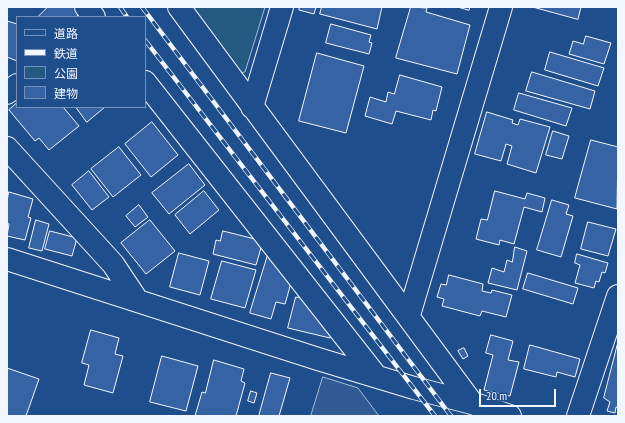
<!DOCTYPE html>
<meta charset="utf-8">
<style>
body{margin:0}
#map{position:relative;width:625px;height:423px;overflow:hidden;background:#1f4e8c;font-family:"PT Sans Narrow","Noto Sans JP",sans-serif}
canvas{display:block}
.frame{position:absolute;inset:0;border:8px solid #f2f6ff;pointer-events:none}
.legend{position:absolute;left:16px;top:16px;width:130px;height:92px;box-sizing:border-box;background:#1f4e8c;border:1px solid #7391ba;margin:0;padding:5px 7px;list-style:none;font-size:12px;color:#f2f6ff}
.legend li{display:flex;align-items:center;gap:8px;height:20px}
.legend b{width:20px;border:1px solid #7391ba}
.scale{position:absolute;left:479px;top:389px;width:77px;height:18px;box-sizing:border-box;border:2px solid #f2f6ff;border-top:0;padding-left:5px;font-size:12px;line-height:14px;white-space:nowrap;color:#f2f6ff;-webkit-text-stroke:3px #1f4e8c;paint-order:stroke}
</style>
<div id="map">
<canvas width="625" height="423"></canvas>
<div class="frame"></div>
<ul class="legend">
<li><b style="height:5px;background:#1f4e8c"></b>道路</li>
<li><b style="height:5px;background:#f2f6ff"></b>鉄道</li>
<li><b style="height:11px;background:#245a82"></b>公園</li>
<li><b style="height:11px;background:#3563a3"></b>建物</li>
</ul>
<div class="scale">20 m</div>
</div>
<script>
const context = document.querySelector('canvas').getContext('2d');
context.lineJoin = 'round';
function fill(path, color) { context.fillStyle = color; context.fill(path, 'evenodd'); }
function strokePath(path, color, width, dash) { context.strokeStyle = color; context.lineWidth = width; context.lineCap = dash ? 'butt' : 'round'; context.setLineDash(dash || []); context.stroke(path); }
const green = new Path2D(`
 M187 7H265L245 72 235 74Z`);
fill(green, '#245a82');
strokePath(green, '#a8bbd7', 1);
const parking = new Path2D(`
 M323 377 358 388 379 416H311Z`);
fill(parking, '#305b95');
strokePath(parking, '#a8bbd7', 1);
const building = new Path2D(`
 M48 7H75L80 13 76 17H38Z
 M300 7H316L314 14 299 10Z
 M322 7H382L377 29 320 14Z
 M411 7 427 8 426 12 470 25 457 74 396 58Z
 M458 7H470L469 10Z
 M533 7H581L578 19Z
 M7 21 17 24V61L7 57Z
 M331 24 371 35 369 42 372 43 369 54 326 43Z
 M586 36 611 43 604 64 569 54 573 41 583 44Z
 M550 52 604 68 598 86 545 70Z
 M317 53 364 66 346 133 299 121Z
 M532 72 595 91 590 109 526 91Z
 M400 75 442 87 436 111 433 110 431 120 396 111 392 124 365 116 370 97 386 102 388 92 394 94Z
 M519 93 572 108 566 126 514 110Z
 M17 103V107H63L79 126 49 150 39 138 35 141 9 110Z
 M76 107H105L87 122Z
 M487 112 513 120 512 123 518 125 520 119 550 127 536 173 507 164 512 146 506 144 501 161 475 154Z
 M152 122 178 155 151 177 125 144Z
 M553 131 569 136 562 159 546 155Z
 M591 140 618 147 617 209 575 198Z
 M119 147 141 175 113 197 91 169Z
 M189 164 205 185 169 214 152 193Z
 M89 171 109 197 92 210 72 185Z
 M204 191 219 210 190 234 175 215Z
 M495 191 525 199 527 193 545 198 542 212 524 207 514 244 500 240 499 245 476 239 481 219 487 220Z
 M9 192 33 199 28 217 31 218 25 240 7 236 9 224 7 223V202Z
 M552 200 569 205 566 214 573 216 561 257 537 250Z
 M139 205 148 217 135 227 126 216Z
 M36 220 49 224 42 251 29 248Z
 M150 220 175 251 146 274 121 243Z
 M588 222 616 229 608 256 581 249Z
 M50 231 77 238 72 256 45 249Z
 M223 231 263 241 256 265 213 254 216 240 220 241Z
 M515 247 527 251 517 290 488 283 492 268 504 272 507 260 512 262Z
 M270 248 293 276 285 304 276 302 271 319 250 313Z
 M179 253 209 261 200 295 170 287Z
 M577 254 608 263 605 273 602 272 599 282 596 281 594 288 575 283 580 265 575 263Z
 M222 261 256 270 245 308 211 299Z
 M528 273 578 288 573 304 523 289Z
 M449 275 483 284 482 291 491 293 492 290 512 295 506 317 482 311 480 316 442 306 444 299 437 297 441 284 446 285Z
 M296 297 311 300 333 324 330 338 288 328Z
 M91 330 119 338 115 354 123 356 113 393 84 385 89 365 82 363Z
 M491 335 513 341 508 360 519 362 510 396 484 390 493 355 486 353Z
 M618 342V408L616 407 615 413 607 411 610 402 604 398Z
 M530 345 580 359 575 377 557 372 556 377 524 369Z
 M464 348 468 356 463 359 458 351Z
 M162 356 198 366 186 411 150 402Z
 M214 360 244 369 241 381 245 383 236 416H195L202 392 205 393Z
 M7 368 39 379 26 416H7Z
 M271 373 290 378 279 416H259Z
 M251 391 257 393 254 403 248 401Z`);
fill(building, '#3563a3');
strokePath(building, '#f2f6ff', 1);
const minor = new Path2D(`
 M86 7 94 17
 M179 7 472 403
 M145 82 376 376
 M7 93 17 85
 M252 107 282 7
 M7 148 113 264 137 300
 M7 259 318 359 414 388 472 403 510 416
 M409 315 501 7
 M578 416 618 296`);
strokePath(minor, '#f2f6ff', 24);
strokePath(minor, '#1f4e8c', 22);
const rail = new Path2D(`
 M120 7 127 17
 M142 7 451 416
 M145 40 435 416`);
strokePath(rail, '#f2f6ff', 4.5);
strokePath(rail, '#1f4e8c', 3, [9]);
</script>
